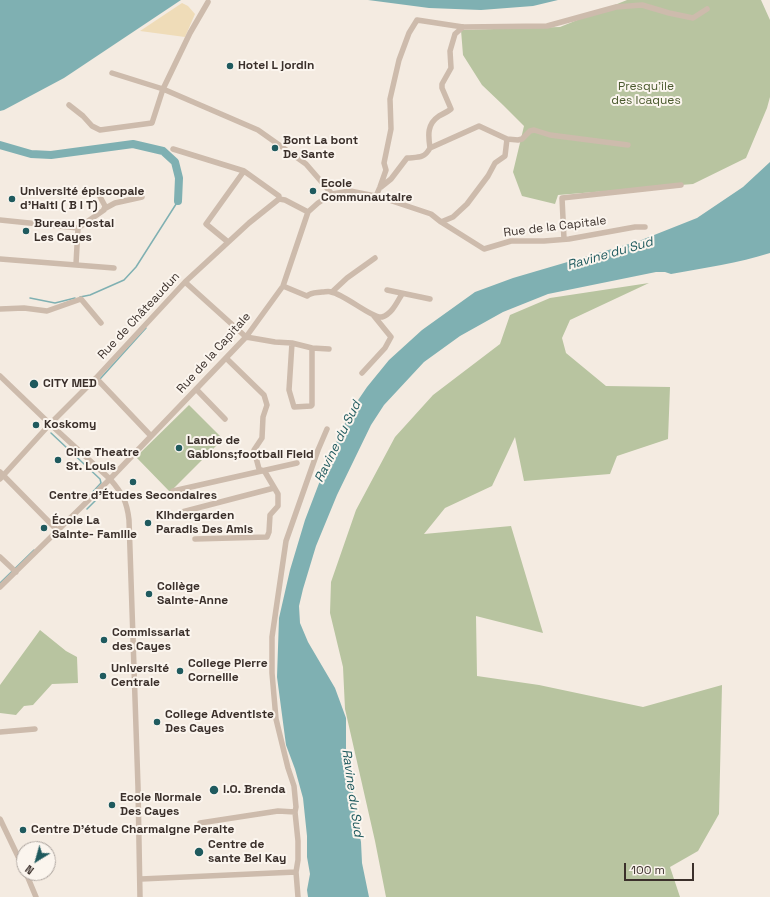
<!DOCTYPE html>
<meta charset="utf-8">
<style>
body{margin:0}
#map{position:relative;width:770px;height:897px;overflow:hidden;background:#f4ebe1;font-family:"Space Grotesk",sans-serif}
canvas{display:block}
.north{position:absolute;left:16px;top:841px;width:40px;height:40px;box-sizing:border-box;background:#fbf5ee;border:1px solid #aea6a0;border-radius:50%;rotate:217deg;font-size:11px;font-weight:700;line-height:16px;text-align:center;color:#3b302b}
.north::after{content:'';display:block;margin:auto;width:14px;height:18px;background:#1f5a5e;clip-path:polygon(50% 0,100% 100%,50% 72%,0 100%)}
.scale{position:absolute;left:624px;top:863px;width:70px;height:18px;box-sizing:border-box;border:2px solid #3b302b;border-top:0;padding-left:5px;font-size:12px;line-height:14px;white-space:nowrap;color:#3b302b;-webkit-text-stroke:3px #fbf5ee;paint-order:stroke}
</style>
<div id="map">
<canvas width="770" height="897"></canvas>
<div class="north">N</div>
<div class="scale">100 m</div>
</div>
<script>
const context = document.querySelector('canvas').getContext('2d');
context.lineJoin = 'round';
function fill(path, color) { context.fillStyle = color; context.fill(path, 'evenodd'); }
function strokePath(path, color, width, dash) { context.strokeStyle = color; context.lineWidth = width; context.lineCap = dash ? 'butt' : 'round'; context.setLineDash(dash || []); context.stroke(path); }
function drawText(font, color, halo, rows, align = 'center') {
  context.font = font + ' "Space Grotesk",sans-serif'; context.lineWidth = 4; context.setLineDash([]); context.textBaseline = 'middle'; context.strokeStyle = halo; context.fillStyle = color; for (const [text, x, y, turn = 0] of rows) {
    context.save(); context.translate(x, y); context.rotate((+turn || 0) * Math.PI / 180); context.textAlign = isNaN(turn) ? turn : align; if (halo) context.strokeText(text, 0, 0); context.fillText(text, 0, 0); context.restore();
  }
}
fill(new Path2D(`
 M627 0H761L770 20V97L767 108 746 158 693 184 558 195 555 204 522 196 513 172 524 126 503 105 482 85 463 55 461 30 560 27Z
 M649 283 570 320 562 338 566 353 606 386 670 387 668 439 617 456 610 474 524 481 515 437 492 486 445 508 424 534 511 526 543 633 476 616 477 676 539 685 643 707 722 685 719 814 698 851 670 867 680 897H386L375 841 345 709 343 667 330 613 331 582 356 510 395 437 433 395 500 344 510 315 550 298Z
 M189 405 223 439 170 492 136 457Z
 M40 630 66 651 77 657 78 683 52 684 33 705 24 706 16 715 0 713V685Z`), '#b8c4a0');
fill(new Path2D(`
 M182 3 188 6 195 14 185 37 140 31Z`), '#efdcb8');
fill(new Path2D(`
 M0 0H181L64 78 4 110 0 111Z
 M368 0H558L533 6 481 10 429 8Z
 M770 162V253C738 263 705 268 671 274L665 272H656L548 294 503 312 460 336 424 362 384 405 371 425 337 495 316 546 303 589 299 606 300 623 308 642 335 688 346 718V751L351 770 355 813 361 842 362 863 369 897H308L307 890 310 874 307 857V836L303 798 295 769 286 745 277 677 279 618 290 570 305 520 326 465 350 412 367 387 389 360 422 330 475 292 513 278 639 241 697 218 743 187Z`), '#7fb0b2');
strokePath(new Path2D(`
 M80 297 90 295 124 280 136 267 178 201
 M30 298 55 303 75 298
 M100 380V379L146 328
 M51 433 100 479 101 483 87 498
 M87 509 97 499
 M0 583 34 550`), '#7fb0b2', 1.5);
strokePath(new Path2D(`
 M0 145 31 154 51 155 133 144 163 151 175 162 179 178 178 201`), '#7fb0b2', 8);
strokePath(new Path2D(`
 M112 73 163 89 258 130 306 164 332 194
 M69 105 83 116 92 126 100 130 152 123 163 89 190 33 208 2
 M430 148 479 126 507 139 518 140 522 139 530 131 534 130 550 135 628 145
 M173 149 244 171 279 196V199
 M381 187 391 179 407 158C418 157 424 159 430 148 428 135 427 124 439 116 443 114 447 112 451 109L442 88V84L451 68 450 51 455 34 463 27
 M376 196 380 187 386 170 384 163 391 129 390 99 399 60 409 33 417 20 463 27 547 26 616 7 642 5 669 13 693 18 707 9
 M104 209 115 203 142 197
 M0 220 78 228 104 210 105 206 98 193
 M441 222 453 217 467 204 488 176 495 163 505 156 507 139
 M564 239 562 198 681 185
 M228 242 206 224 244 171
 M0 259 114 268
 M76 264 78 228
 M185 282 246 337 275 342 292 343 312 348 329 349
 M283 286 307 296C312 292 316 293 322 292 325 292 329 291 331 292 344 294 373 319 382 317 392 314 397 302 402 294
 M387 290 430 299
 M332 292 347 278 375 258
 M0 309 24 308 47 311 81 299 101 323
 M292 343 289 390 294 407 311 406 312 405V348
 M362 373 385 348 391 337 374 316
 M0 376 50 424 110 479C122 493 127 501 129 520L138 787 140 897
 M96 378 151 436
 M196 389 225 419
 M0 472 58 531
 M0 479 50 424 96 378 185 282 249 223 279 199 285 200 308 212
 M173 491 297 463
 M182 512 274 488
 M195 539 267 537 269 532 270 515 278 506V494L265 472 259 469 254 450 262 438 263 417 267 405 264 395 226 358
 M0 557 16 572
 M0 587 110 479 246 337 283 286 308 212 318 203 332 194 350 191 380 197 431 214 441 222 484 249 511 241H544L569 239 635 227H645
 M0 732 35 729
 M0 819 24 869
 M200 823 278 811 295 812
 M26 873 36 897
 M141 879 296 872
 M298 897 296 872 298 860V841L295 812 296 807 294 786 288 768 276 719 272 673V637L286 541 318 450 327 429`), '#cdbbac', 5.5);
for (const [x, y, r, color] of [
 [230,66,4,"#1f5a5e"],
 [275,148,4,"#1f5a5e"],
 [313,191,4,"#1f5a5e"],
 [12,199,4,"#1f5a5e"],
 [26,231,4,"#1f5a5e"],
 [34,384,5,"#1f5a5e"],
 [36,425,4,"#1f5a5e"],
 [179,448,4,"#1f5a5e"],
 [58,460,4,"#1f5a5e"],
 [133,482,4,"#1f5a5e"],
 [148,523,4,"#1f5a5e"],
 [44,528,4,"#1f5a5e"],
 [149,594,4,"#1f5a5e"],
 [104,640,4,"#1f5a5e"],
 [180,671,4,"#1f5a5e"],
 [103,676,4,"#1f5a5e"],
 [157,722,4,"#1f5a5e"],
 [214,790,5,"#1f5a5e"],
 [112,805,4,"#1f5a5e"],
 [23,830,4,"#1f5a5e"],
 [199,852,5,"#1f5a5e"]
]) { const dot = new Path2D(); dot.arc(x, y, r, 0, 2 * Math.PI); context.fillStyle = color; context.fill(dot); strokePath(dot, '#fbf5ee', 1.5); }
drawText('bold 12px', '#3b302b', '#fbf5ee', [
 ["Hotel L jordin",238,66],
 ["Bont La bont",283,141],
 ["De Sante",283,155],
 ["Ecole",321,184],
 ["Communautaire",321,198],
 ["Université épiscopale",20,192],
 ["d'Haiti ( B I T)",20,206],
 ["Bureau Postal",34,224],
 ["Les Cayes",34,238],
 ["CITY MED",43,384],
 ["Koskomy",44,425],
 ["Lande de",187,441],
 ["Gabions;football Field",187,455],
 ["Cine Theatre",66,453],
 ["St. Louis",66,467],
 ["Centre d'Études Secondaires",133,496,"center"],
 ["Kihdergarden",156,516],
 ["Paradis Des Amis",156,530],
 ["École La",52,521],
 ["Sainte- Famille",52,535],
 ["Collège",157,587],
 ["Sainte-Anne",157,601],
 ["Commissariat",112,633],
 ["des Cayes",112,647],
 ["College Pierre",188,664],
 ["Corneille",188,678],
 ["Université",111,669],
 ["Centrale",111,683],
 ["College Adventiste",165,715],
 ["Des Cayes",165,729],
 ["I.O. Brenda",223,790],
 ["Ecole Normale",120,798],
 ["Des Cayes",120,812],
 ["Centre D'étude Charmalgne Peralte",31,830],
 ["Centre de",208,845],
 ["sante Bel Kay",208,859]
], 'left');
drawText('12px', '#4a5a2e', '#fbf5ee', [
 ["Presqu'ile",646,87],
 ["des Icaques",646,101]
]);
drawText('12px', '#3b302b', '#fbf5ee', [
 ["Rue de la Capitale",555,227,-7],
 ["Rue de Châteaudun",139,316,-47],
 ["Rue de la Capitale",214,353,-48]
]);
drawText('italic 13px', '#1f5a5e', '#fbf5ee', [
 ["Ravine du Sud",610,254,-16],
 ["Ravine du Sud",338,442,-64],
 ["Ravine du Sud",352,793,82]
]);
</script>
